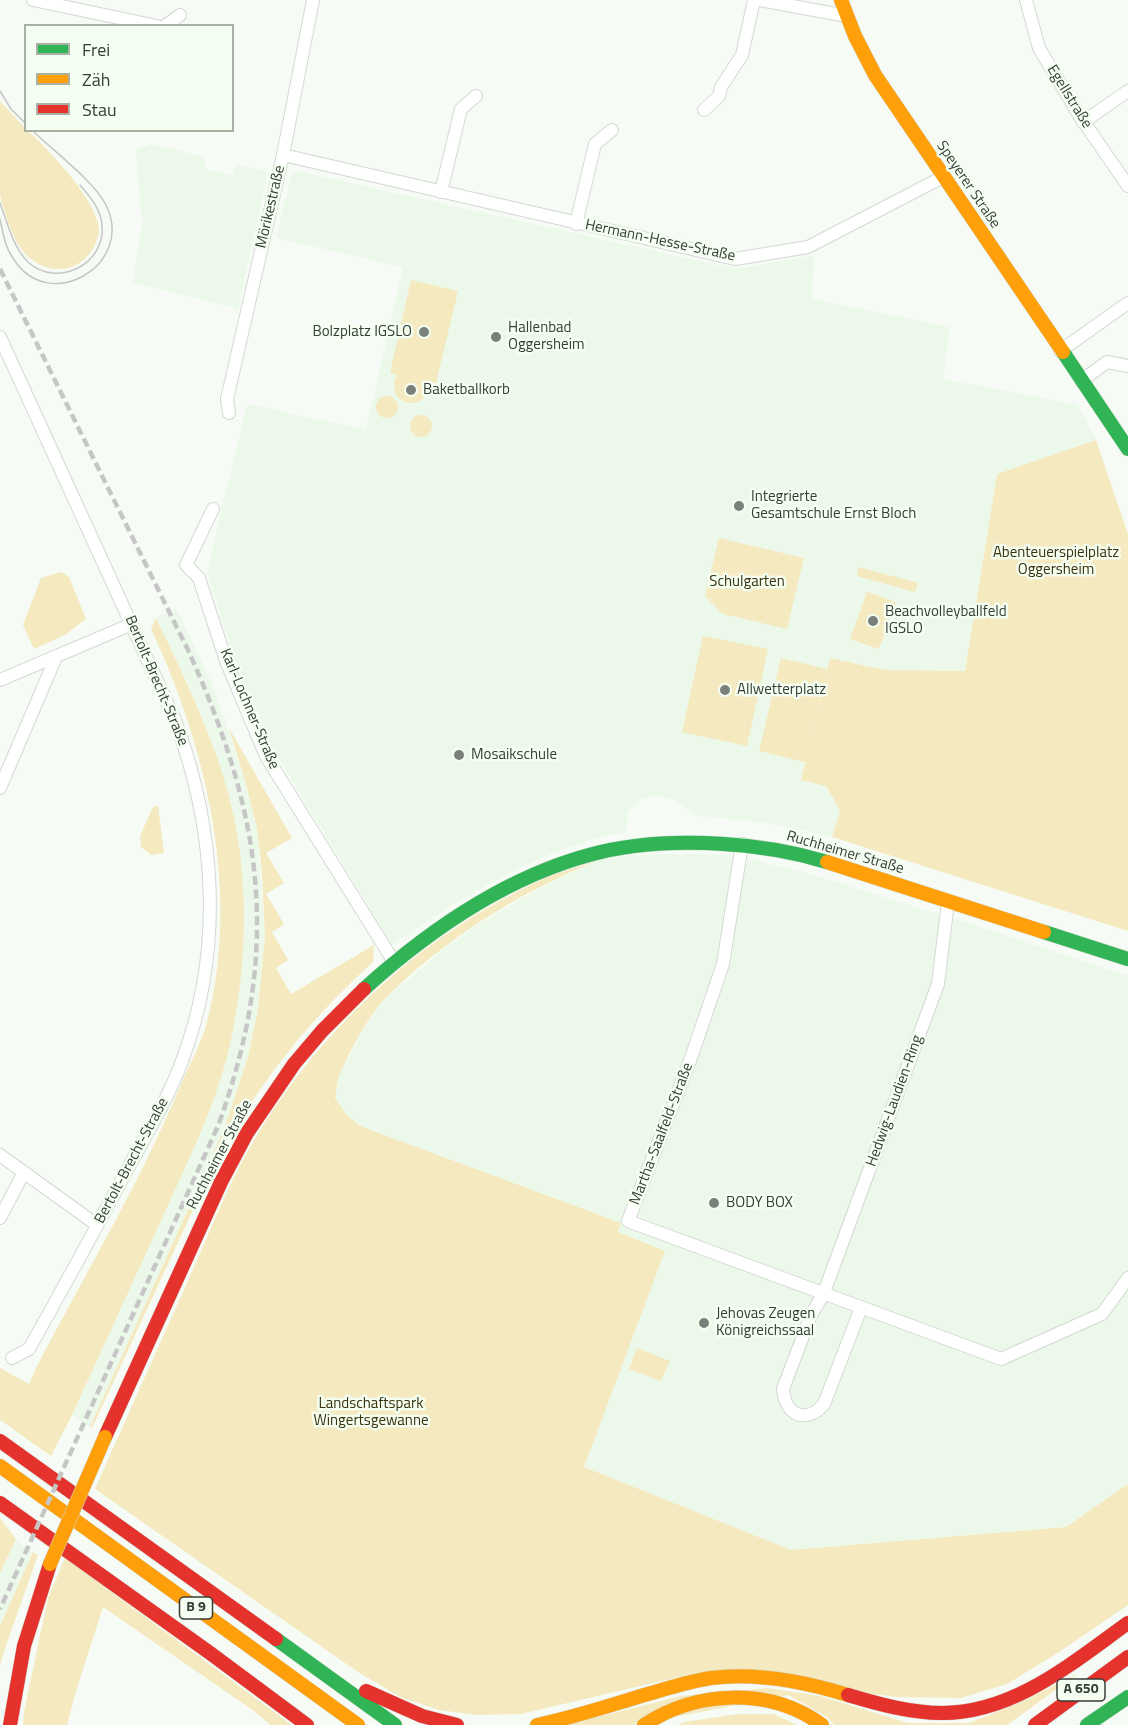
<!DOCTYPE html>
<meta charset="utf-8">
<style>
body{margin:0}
#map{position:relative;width:1128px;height:1725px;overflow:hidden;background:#f6fcf5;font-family:"Titillium Web",sans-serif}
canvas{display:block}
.legend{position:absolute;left:24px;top:24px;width:210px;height:108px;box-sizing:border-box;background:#f4fff2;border:2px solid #a9b1a7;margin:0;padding:8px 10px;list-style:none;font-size:18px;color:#383d37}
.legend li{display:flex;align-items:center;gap:12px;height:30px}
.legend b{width:30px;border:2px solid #a9b1a7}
</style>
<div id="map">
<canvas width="1128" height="1725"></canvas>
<ul class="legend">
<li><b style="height:8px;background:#30b455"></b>Frei</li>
<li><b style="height:8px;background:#ff9f0a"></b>Zäh</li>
<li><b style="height:8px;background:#e5322d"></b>Stau</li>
</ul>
</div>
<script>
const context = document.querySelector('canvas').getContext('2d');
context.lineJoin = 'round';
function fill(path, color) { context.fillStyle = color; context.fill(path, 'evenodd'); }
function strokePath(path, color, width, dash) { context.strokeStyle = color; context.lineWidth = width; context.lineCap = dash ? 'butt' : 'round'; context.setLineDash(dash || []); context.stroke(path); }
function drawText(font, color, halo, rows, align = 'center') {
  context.font = font + ' "Titillium Web",sans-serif'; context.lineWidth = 5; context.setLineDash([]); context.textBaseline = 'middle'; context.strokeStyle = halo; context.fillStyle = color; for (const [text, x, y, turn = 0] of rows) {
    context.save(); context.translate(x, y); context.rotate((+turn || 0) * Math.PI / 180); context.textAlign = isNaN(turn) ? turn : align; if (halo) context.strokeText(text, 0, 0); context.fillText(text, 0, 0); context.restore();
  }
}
fill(new Path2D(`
 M151 144 206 157 204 169 233 175 236 164 268 172 238 309 133 283 142 223 136 150Z
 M293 170 735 269 814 255 812 299 950 327 943 379 1078 405 1096 440 997 474 965 671 885 670 830 658 802 780 826 785 840 810 832 837 768 823 700 816 672 799 656 795 639 800 628 812 626 832 595 838 555 852 515 870 457 902 392 944 274 751 232 653 207 572 247 404 366 430 403 267 276 238Z
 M176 608 211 681 228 728 246 784 257 828 265 936 258 1009 248 1057 225 1127 90 1427 72 1415 204 1123 227 1055 237 1007 244 936 242 875 236 831 226 790 208 731 190 689 156 618Z
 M693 854 732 855 810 874 974 925 1128 976V1484L1066 1527 791 1550 584 1467 620 1223 360 1126 346 1114 335 1098 338 1078 367 1023 381 1003 446 947 477 925 543 886 599 860 630 855Z
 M16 1539 33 1552 0 1626V1573Z`), '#ecf9ea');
fill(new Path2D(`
 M0 101 25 128 26 130 28 131C49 150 97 200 99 229 99 237 96 244 92 250 73 280 34 272 18 244 12 233 1 205 0 193 0 163 0 131 0 101Z
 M411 280 458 291 436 383 429 382C429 416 382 405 397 375L390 373Z
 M376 407a11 11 0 1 1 22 0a11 11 0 1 1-22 0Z
 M410 426a11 11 0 1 1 22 0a11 11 0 1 1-22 0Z
 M1096 440 1128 534V931L832 837 840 810 826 786 801 780 830 658 885 670 965 671 997 474Z
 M719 538 804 558 787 629 723 614 705 596Z
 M859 567 918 583 915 592 857 576Z
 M61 572 69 577 86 619 65 635 34 649 23 625 41 578Z
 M867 592 896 602 879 649 850 639Z
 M156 618C189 687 224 757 237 833 249 906 245 982 228 1053 212 1116 181 1175 155 1234 127 1294 100 1354 72 1415L51 1456 0 1420V1368L29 1384 38 1364C86 1273 139 1184 179 1089 188 1067 201 1045 207 1022 241 893 207 748 151 629Z
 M703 636 768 649 747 746 682 732Z
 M781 658 827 669 805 762 759 751Z
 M229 728 292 838 266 853 284 883 266 894 284 924 272 932 288 960 276 968 291 994 374 945 373 962C308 1021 262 1080 218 1156L92 1428 90 1427 225 1127 248 1057 258 1009 265 936 262 874 257 828 246 784Z
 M158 806 164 853 151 855 141 847 140 836 153 807Z
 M599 860C520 892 442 940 383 1001 367 1018 348 1055 339 1076 337 1083 336 1091 335 1098L346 1114 360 1126 621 1223 618 1232 665 1251 584 1467 791 1550 1066 1527 1128 1484V1605L1056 1654 1007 1684 961 1698 897 1697 700 1672 521 1714 476 1715 439 1710 400 1697 358 1672 95 1489C127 1417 159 1345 191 1274 213 1224 233 1173 262 1127 329 1021 425 934 539 881 558 872 579 867 599 860Z
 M637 1348 670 1361 661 1381 629 1369Z
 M0 1518 16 1539 0 1573Z
 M33 1552 38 1555 2 1657 0 1667V1626Z
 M65 1558 292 1725H270L254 1711 103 1607 76 1691 67 1725H23L24 1712 48 1598Z
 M1079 1673 1007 1725H834L827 1717 788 1695 633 1725H566L681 1696 767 1688 820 1696 908 1723H969L1022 1702Z
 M738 1714H773L797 1725H678L684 1722Z`), '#f4e9bf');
const street = new Path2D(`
 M33 0 157 26
 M760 0 847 16
 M1026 0 1039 48 1079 115 1128 186
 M165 26 180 15
 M704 110 719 96 721 87 742 55 754 0
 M1083 122 1128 91
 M283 155 735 259 808 247 943 177
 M441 192 461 109 476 96
 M576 224 595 144 612 130
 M0 337 175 720C216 830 224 950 182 1061 168 1099 146 1135 127 1170 95 1230 62 1290 29 1349L12 1358
 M1060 351 1128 303
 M1081 381 1107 362 1128 366
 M229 413 227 399 283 155 313 0
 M213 509 186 565 199 578 226 661 266 756 394 962
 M0 680 132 624
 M0 788 56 657
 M742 844 723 964 691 1058 628 1221 1001 1359 1102 1314 1128 1278
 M0 1155 97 1225
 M0 1218 24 1172
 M861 1308 824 1404C806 1425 785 1415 783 1389L811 1315 823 1295 938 984 948 902`);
const fast = new Path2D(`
 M1063 352 1128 449
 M1044 932 1128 959
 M364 989C428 931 505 878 589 855 632 843 680 841 724 844 759 846 794 852 827 862
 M276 1639 395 1725
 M1087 1725 1128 1697`);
const slow = new Path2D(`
 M841 0 855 36 875 75 1063 352
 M827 862 1044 932
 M0 1466 358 1725
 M537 1725C575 1717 611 1705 648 1694 669 1688 690 1681 711 1678 756 1672 806 1682 848 1695
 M644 1725C697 1690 770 1687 822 1725`);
const jam = new Path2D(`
 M105 1437 221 1182 247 1133 294 1064 322 1031 364 989
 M0 1441 276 1639
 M0 1503 210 1653 307 1725
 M366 1691 422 1716 457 1725
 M848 1695C878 1704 911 1713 942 1713 1014 1713 1072 1663 1128 1623
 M10 1725 24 1646 50 1564
 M1035 1725 1128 1657`);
strokePath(street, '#d3d9d2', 14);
strokePath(fast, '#d3d9d2', 15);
strokePath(slow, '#d3d9d2', 15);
strokePath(jam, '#d3d9d2', 15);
strokePath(street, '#fefffe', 12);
strokePath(fast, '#30b455', 14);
strokePath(slow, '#ff9f0a', 14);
strokePath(jam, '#e5322d', 14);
strokePath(new Path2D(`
 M0 91 11 109 26 124
 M0 203C7 222 13 247 28 262 57 289 106 264 102 225 101 209 90 197 80 185
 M0 219C3 233 5 247 13 258 48 316 136 265 106 205 95 182 52 150 32 130`), '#c5c6c5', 1.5);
strokePath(new Path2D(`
 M0 269 188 650C264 818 282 950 218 1126L0 1609`), '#c5c6c5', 4.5, [9, 4.5]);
const slowBridge = new Path2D(`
 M50 1564 105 1437`);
strokePath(slowBridge, '#d3d9d2', 15, []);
strokePath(slowBridge, '#ff9f0a', 14);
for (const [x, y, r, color] of [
 [424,332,6,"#7a807a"],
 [496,337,6,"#7a807a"],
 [411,390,6,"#7a807a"],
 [739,506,6,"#7a807a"],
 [873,621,6,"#7a807a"],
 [725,690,6,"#7a807a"],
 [459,755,6,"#7a807a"],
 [714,1203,6,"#7a807a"],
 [704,1323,6,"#7a807a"]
]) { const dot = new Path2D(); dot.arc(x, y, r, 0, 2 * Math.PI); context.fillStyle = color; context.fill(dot); strokePath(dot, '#f4fff2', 2); }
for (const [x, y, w] of [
 [196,1608,33],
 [1081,1690,48]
]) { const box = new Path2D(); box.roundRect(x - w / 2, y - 11, w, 22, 4.5); context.fillStyle = '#f4fff2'; context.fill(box); strokePath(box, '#383d37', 1.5); }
drawText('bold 14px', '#383d37', null, [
 ["B 9",196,1608],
 ["A 650",1081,1690]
]);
drawText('15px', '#383d37', '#f4fff2', [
 ["Egellstraße",1069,97,58],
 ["Speyerer Straße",968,185,56],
 ["Mörikestraße",271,207,-77],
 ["Hermann-Hesse-Straße",660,241,12],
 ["Bertolt-Brecht-Straße",156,681,67],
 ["Karl-Lochner-Straße",249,709,67],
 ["Ruchheimer Straße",845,853,16],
 ["Hedwig-Laudien-Ring",895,1101,-70],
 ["Martha-Saalfeld-Straße",662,1134,-69],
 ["Ruchheimer Straße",220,1155,-62],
 ["Bertolt-Brecht-Straße",132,1161,-62]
]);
drawText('15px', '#383d37', '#f4fff2', [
 ["Hallenbad",508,328],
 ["Oggersheim",508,345],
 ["Bolzplatz IGSLO",412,332,"right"],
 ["Baketballkorb",423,390],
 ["Integrierte",751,497],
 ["Gesamtschule Ernst Bloch",751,514],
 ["Beachvolleyballfeld",885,612],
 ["IGSLO",885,629],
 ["Allwetterplatz",737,690],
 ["Mosaikschule",471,755],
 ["BODY BOX",726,1203],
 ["Jehovas Zeugen",716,1314],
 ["Königreichssaal",716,1331]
], 'left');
drawText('15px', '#3c310d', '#f4fff2', [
 ["Abenteuerspielplatz",1056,553],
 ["Oggersheim",1056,570],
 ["Schulgarten",747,582],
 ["Landschaftspark",371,1404],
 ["Wingertsgewanne",371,1421]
]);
</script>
